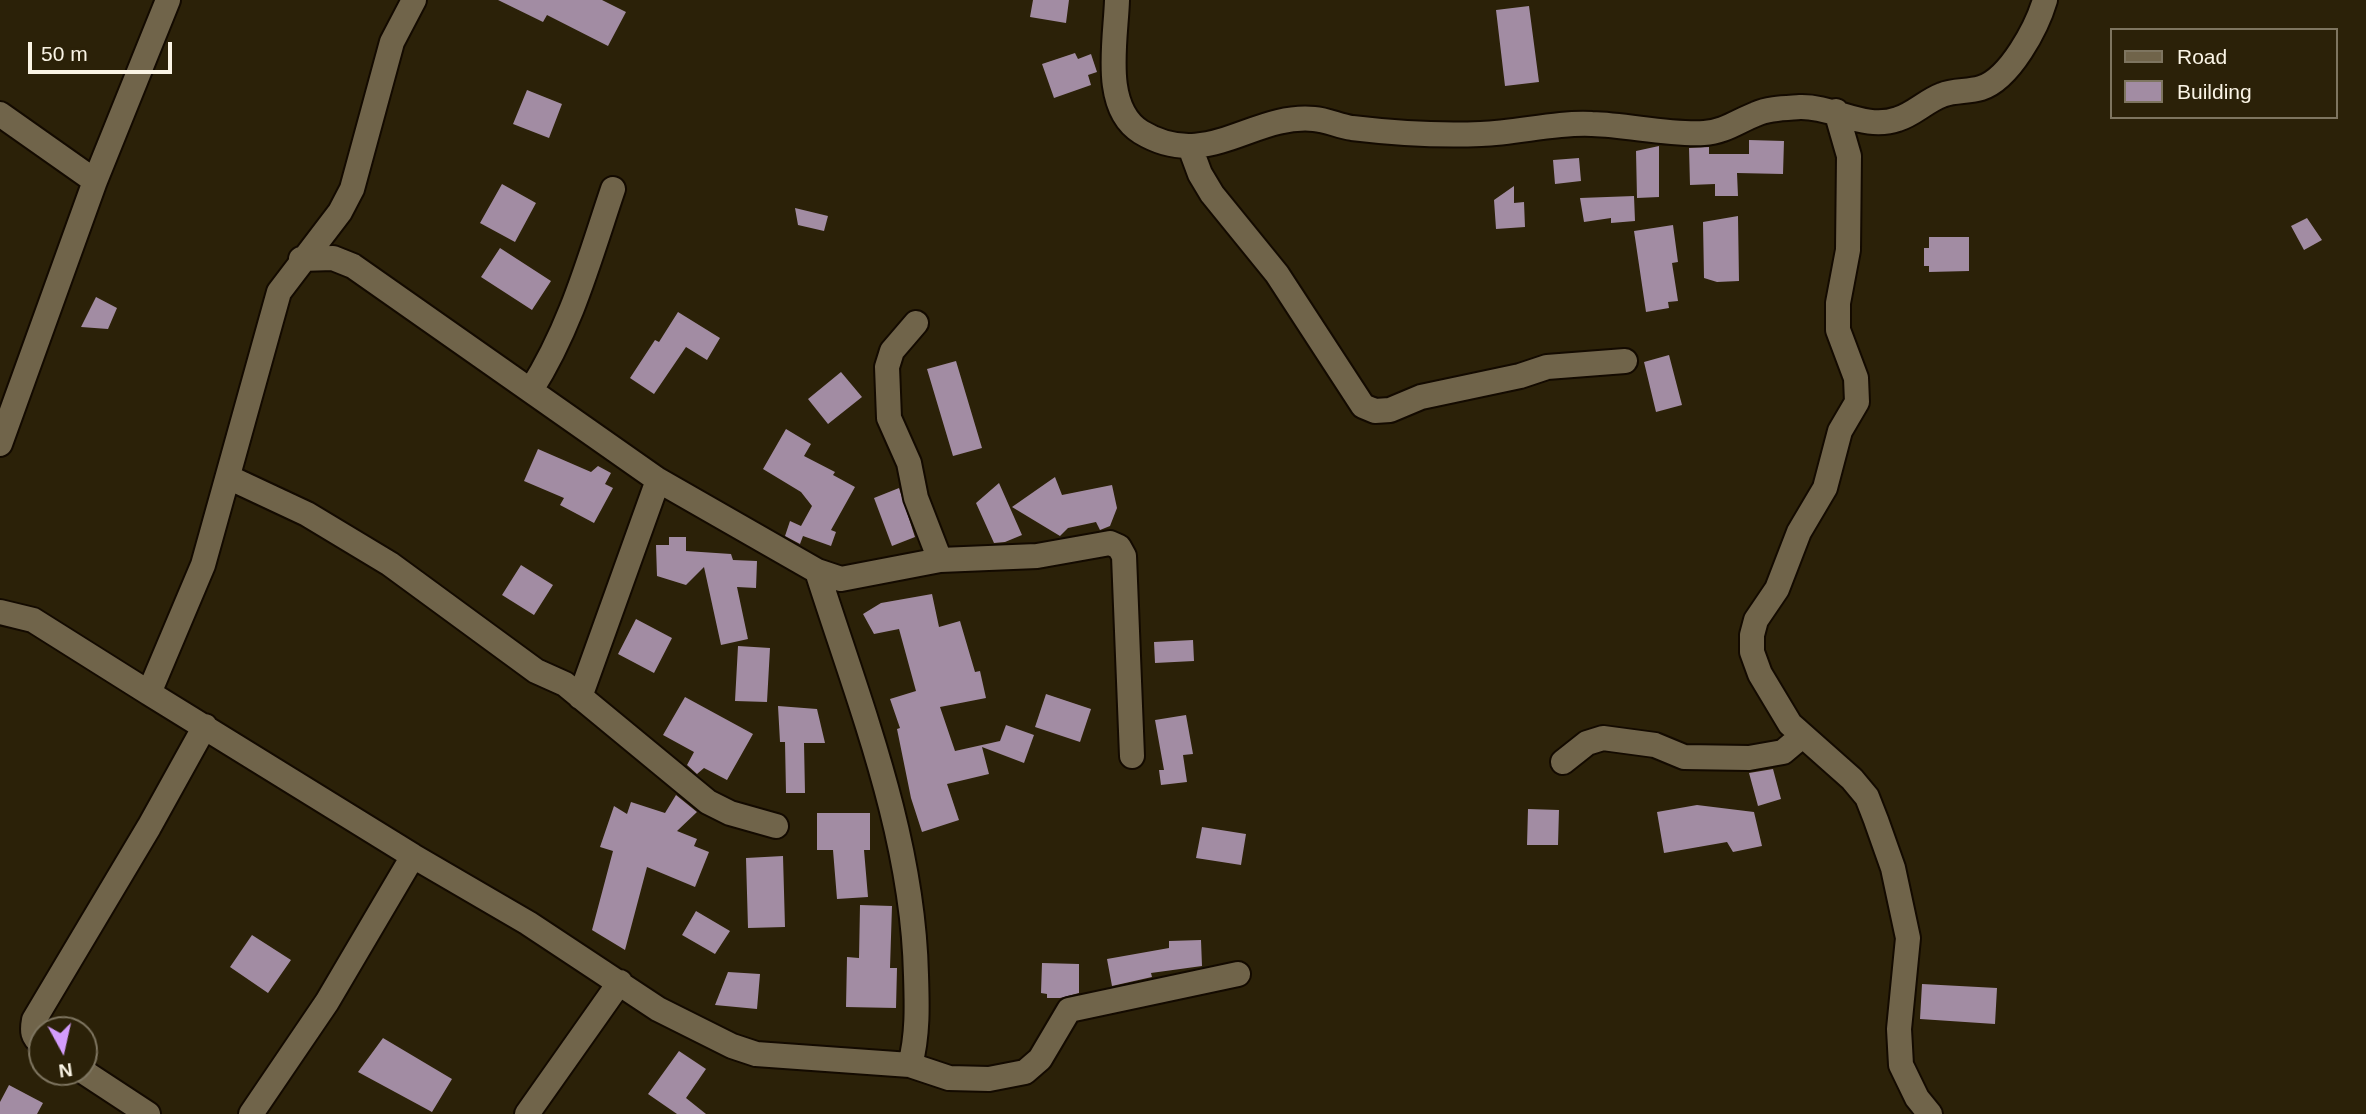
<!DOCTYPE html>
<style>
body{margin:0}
#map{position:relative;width:2366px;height:1114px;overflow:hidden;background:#2b2108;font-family:Arial,sans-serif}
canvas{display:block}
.legend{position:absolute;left:2110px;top:28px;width:228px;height:91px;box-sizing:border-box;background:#2b2108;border:2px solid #7e7560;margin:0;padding:9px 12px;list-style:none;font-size:21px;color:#faf4e5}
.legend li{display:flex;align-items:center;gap:14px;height:35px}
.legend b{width:35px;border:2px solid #7e7560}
.north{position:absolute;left:28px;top:1016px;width:70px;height:70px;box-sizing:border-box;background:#2b2108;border:2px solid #7e7560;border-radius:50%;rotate:172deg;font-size:19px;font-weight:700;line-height:28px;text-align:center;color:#faf4e5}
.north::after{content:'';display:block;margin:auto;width:24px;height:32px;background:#d39cfc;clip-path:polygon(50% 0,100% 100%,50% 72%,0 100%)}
.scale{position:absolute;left:28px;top:42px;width:144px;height:32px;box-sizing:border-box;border:4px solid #faf4e5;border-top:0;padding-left:9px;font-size:21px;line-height:24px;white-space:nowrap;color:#faf4e5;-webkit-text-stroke:5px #2b2108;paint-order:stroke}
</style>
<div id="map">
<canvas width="2366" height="1114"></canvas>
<ul class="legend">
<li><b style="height:9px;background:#70644a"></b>Road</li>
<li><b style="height:19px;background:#a28ca3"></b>Building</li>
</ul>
<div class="north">N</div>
<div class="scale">50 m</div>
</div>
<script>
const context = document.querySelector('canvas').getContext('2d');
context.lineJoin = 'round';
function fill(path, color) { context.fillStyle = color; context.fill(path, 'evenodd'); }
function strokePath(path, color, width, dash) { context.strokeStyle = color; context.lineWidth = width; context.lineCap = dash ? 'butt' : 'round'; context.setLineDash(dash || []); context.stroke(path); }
fill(new Path2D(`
 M498 0H602L626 12 608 46 547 15 543 22Z
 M1033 0H1069L1066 23 1030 17Z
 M1529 6 1539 82 1505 86 1496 10Z
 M1075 53 1078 59 1091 54 1097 72 1088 75 1091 85 1054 98 1042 64Z
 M527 90 562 104 549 138 513 124Z
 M1749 140 1784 141 1783 174 1737 173 1738 196H1715V184L1690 185 1689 148 1709 147V154H1749Z
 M1659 146V197L1637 198 1636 151Z
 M1579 158 1581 181 1555 184 1553 160Z
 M502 184 536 203 515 242 480 223Z
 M1514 186V203L1524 202 1525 227 1496 229 1494 200Z
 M1634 196 1635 221 1611 223V218L1584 222 1580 198Z
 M795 208 828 216 824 231 798 225Z
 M1738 216 1739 281 1717 282 1704 278 1703 222Z
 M2307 218 2322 240 2304 250 2291 226Z
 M1673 225 1678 262 1672 263 1678 301 1668 302 1669 308 1646 312 1634 231Z
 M1929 237H1969V271L1929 272V266H1924V248H1929Z
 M500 248 551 281 532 310 481 277Z
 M96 297 117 308 108 329 81 327Z
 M678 312 720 338 707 360 686 347 654 394 630 378 655 340 659 342Z
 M1669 355 1682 405 1656 412 1644 362Z
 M956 361 982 448 953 456 927 369Z
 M841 372 862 397 828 424 808 399Z
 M786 429 811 444 804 456 835 472 833 475 855 487 831 530 836 532 831 546 803 536 800 544 785 536 790 521 801 526 812 506 801 492 763 469Z
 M538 449 591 472 598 466 611 473 605 484 613 488 594 523 560 505 564 498 524 481Z
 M1055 477 1062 495 1112 485 1117 508 1110 526 1100 530 1096 522 1068 528 1060 536 1012 507Z
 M999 483 1022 535 1005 542 994 543 976 503Z
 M899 488 915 537 892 546 874 498Z
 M669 537H686V551L731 554 733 560 757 561 756 588 737 587 748 639 721 645 704 567 686 585 657 576 656 545H669Z
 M521 565 553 585 534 615 502 595Z
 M932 594 939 627 960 621 975 672 980 671 986 698 940 707 955 751 1000 741 1006 725 1034 735 1024 763 982 747 989 774 947 784 959 820 922 832 911 798 897 729 900 728 890 699 916 691 899 629 874 634 863 614 881 603Z
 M636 619 672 638 654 673 618 654Z
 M1193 640 1194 661 1155 663 1154 642Z
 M738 646 770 648 767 702 735 701Z
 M1046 694 1091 709 1080 742 1035 727Z
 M685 697 753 734 727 780 704 768 697 774 687 765 694 752 663 735Z
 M778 706 817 709 825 743H804L805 793H786L785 742H780Z
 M1186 715 1193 754 1183 755 1187 782 1161 785 1159 770H1164L1155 720Z
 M1773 769 1781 799 1758 806 1749 773Z
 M676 795 697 812 677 831 697 839 694 846 709 852 695 887 647 867 625 950 592 930 613 851 600 847 614 806 627 814 631 802 665 813Z
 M1697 805 1754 812 1762 846 1733 852 1727 842 1664 853 1657 812Z
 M1528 809 1559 810 1558 845H1527Z
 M817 813H870V850H864L868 897 837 899 833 850H817Z
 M1202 827 1246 834 1241 865 1196 858Z
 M783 856 785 927 748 928 746 858Z
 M860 905 892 906 890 968H897L896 1008 846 1007 847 957 859 958Z
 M696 911 730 931 715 954 682 935Z
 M252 935 291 960 268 993 230 967Z
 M1201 940 1202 966 1151 973 1152 977 1112 986 1107 959 1169 948V941Z
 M1042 963 1079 964V993L1060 998H1047V994L1041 993Z
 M728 972 760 974 757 1009 715 1005Z
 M1922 984 1997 988 1995 1024 1920 1019Z
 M383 1038 452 1079 432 1112 358 1072Z
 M679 1051 706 1069 686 1098 706 1114H677L648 1094Z
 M9 1085 43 1103 37 1114H0V1102Z`), '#a28ca3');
const minor = new Path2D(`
 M1117 0C1116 39 1101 107 1141 132 1207 172 1252 113 1314 119 1327 120 1339 126 1352 128 1394 133 1438 136 1481 134 1518 133 1555 122 1592 124 1629 125 1667 135 1704 133 1724 132 1738 121 1756 114 1769 108 1786 108 1800 107 1834 106 1864 131 1898 119 1914 114 1926 101 1942 95 1954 90 1968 92 1981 88 2010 79 2037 27 2045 0
 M1836 111 1849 156 1848 250 1838 303V330L1856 378 1857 402 1840 431 1825 488 1799 532 1777 589 1756 620 1752 635V652L1760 674 1790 724 1852 779 1867 797 1876 820 1893 868 1908 938 1899 1029 1901 1065 1917 1098 1930 1114
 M0 114 95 181
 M1190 147 1200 174 1212 194 1277 274 1363 406 1375 411 1390 410 1421 397 1520 376 1547 367 1625 361
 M301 259 333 258 353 266 658 480 817 571 841 579 940 560 1037 556 1110 543 1119 547 1124 556 1132 756
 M916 323 892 351 887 367 889 418 909 463 916 498 940 560
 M531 390C571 327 589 260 613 189
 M0 444 95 181 168 0
 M228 477 307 514 390 564 536 671 565 684 708 802 730 813 776 826
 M817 571C859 703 913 835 916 975 917 1005 918 1035 910 1065
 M0 612 33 620 149 693 203 565 279 292 340 212 352 189 392 42 414 0
 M149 693 413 856 528 923 658 1009 732 1046 756 1054 910 1065 949 1078 989 1079 1025 1072 1040 1059 1069 1010 1238 974
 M580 697 658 480
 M1563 762 1587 743 1603 738 1655 745 1684 757 1749 758 1783 752 1802 736
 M42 1044C32 1037 32 1031 34 1020L149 827 205 726
 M84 1072 148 1114
 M251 1114 327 1002 413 856
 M527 1114 620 982`);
strokePath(minor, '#130a00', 28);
strokePath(minor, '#70644a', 24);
</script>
